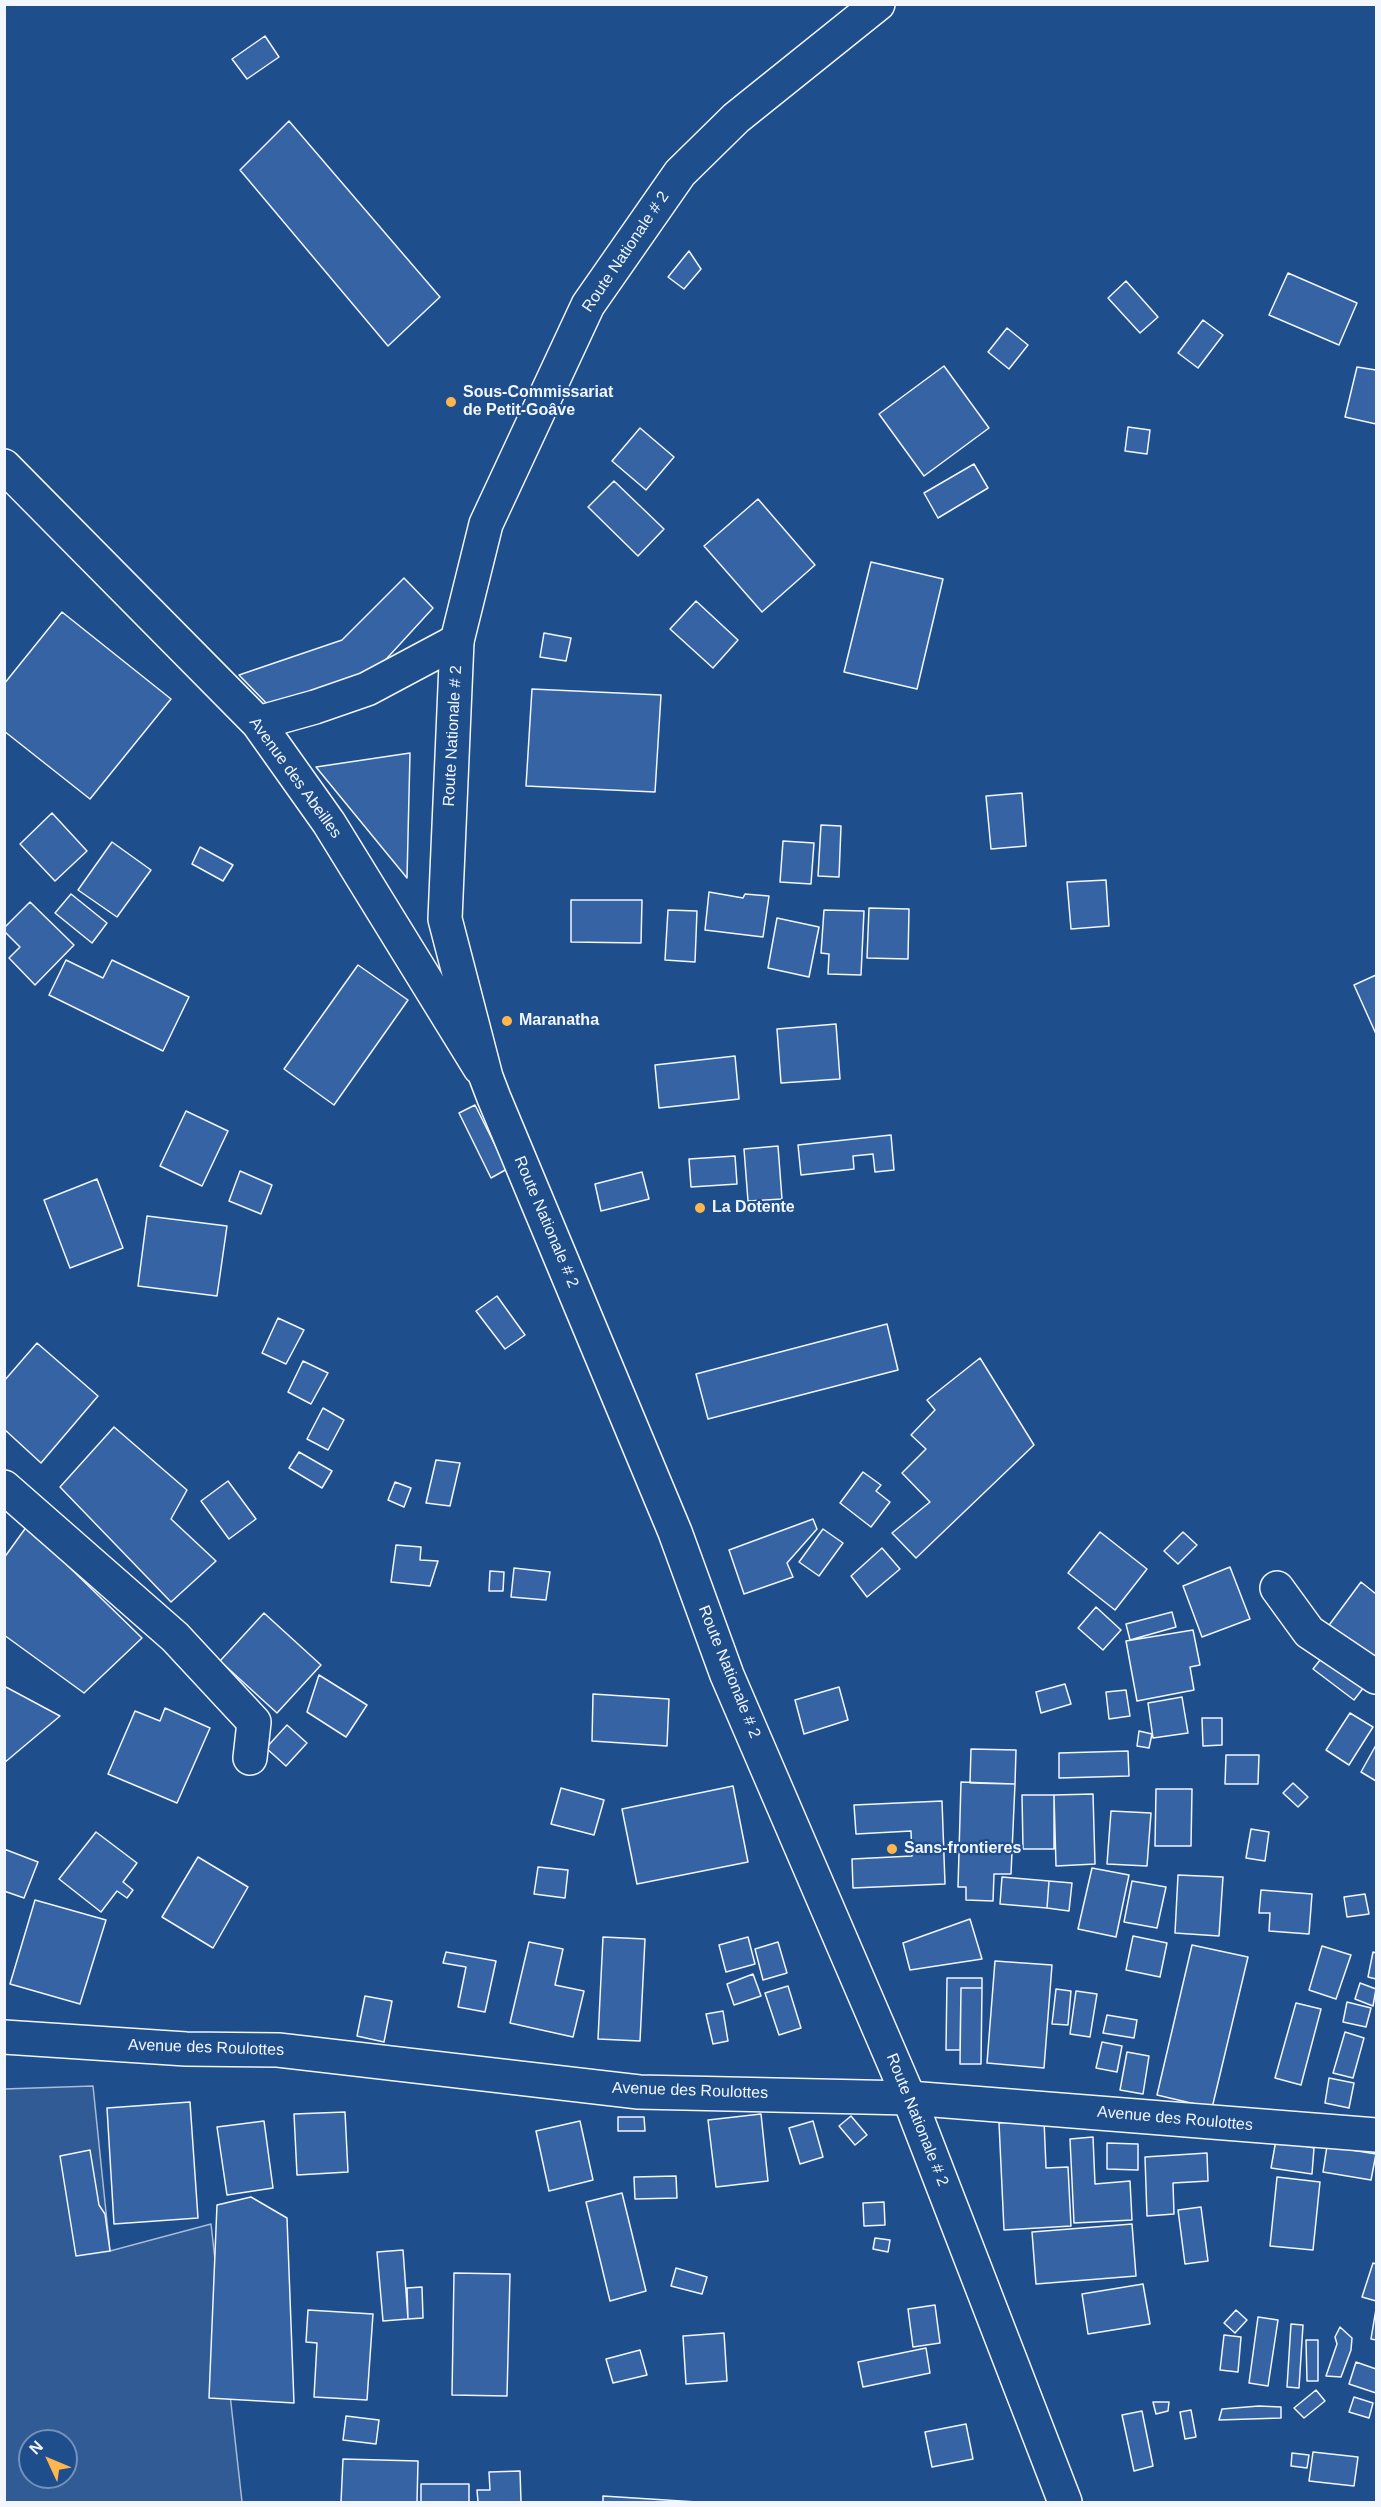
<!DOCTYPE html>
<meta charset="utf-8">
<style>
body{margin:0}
#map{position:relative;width:1381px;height:2507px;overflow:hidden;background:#1f4e8c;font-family:Helvetica,sans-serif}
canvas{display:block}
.frame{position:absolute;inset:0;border:6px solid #f2f6ff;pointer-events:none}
.north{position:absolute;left:18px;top:2429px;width:60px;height:60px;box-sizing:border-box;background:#1f4e8c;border:2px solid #7391ba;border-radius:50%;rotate:314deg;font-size:16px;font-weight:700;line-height:24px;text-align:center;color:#f2f6ff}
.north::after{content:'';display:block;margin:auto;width:21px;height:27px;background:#ffb74d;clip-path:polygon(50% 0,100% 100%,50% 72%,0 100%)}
</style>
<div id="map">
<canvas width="1381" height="2507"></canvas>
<div class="frame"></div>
<div class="north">N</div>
</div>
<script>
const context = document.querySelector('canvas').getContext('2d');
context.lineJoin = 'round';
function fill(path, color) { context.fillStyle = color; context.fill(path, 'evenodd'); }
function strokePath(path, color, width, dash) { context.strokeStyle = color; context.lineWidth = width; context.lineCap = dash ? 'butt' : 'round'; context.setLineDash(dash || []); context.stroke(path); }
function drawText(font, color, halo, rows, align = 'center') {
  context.font = font + ' Helvetica,sans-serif'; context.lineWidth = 4.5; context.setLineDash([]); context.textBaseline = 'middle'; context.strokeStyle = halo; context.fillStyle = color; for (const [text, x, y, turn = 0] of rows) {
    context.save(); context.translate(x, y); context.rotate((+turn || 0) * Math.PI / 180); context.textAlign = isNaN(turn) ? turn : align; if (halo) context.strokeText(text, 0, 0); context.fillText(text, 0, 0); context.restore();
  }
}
const green = new Path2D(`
 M93 2086 110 2251 211 2224 242 2502H5L4 2089ZM30 2441H66V2477H30Z`);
fill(green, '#305b95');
strokePath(green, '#a8bbd7', 1.5);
const building = new Path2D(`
 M265 36 279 57 247 79 232 59Z
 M289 121 440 297 388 346 240 170Z
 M689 251 701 269 684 289 668 277Z
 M1288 273 1357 303 1339 345 1269 315Z
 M1126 281 1158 317 1140 333 1108 298Z
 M1203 320 1223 335 1198 368 1178 353Z
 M1007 328 1028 345 1009 369 988 352Z
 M944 366 989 428 924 476 879 414Z
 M1357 367 1376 370V424L1345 417Z
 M1128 427 1150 430 1147 454 1125 451Z
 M640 428 674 457 646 490 612 461Z
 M974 464 988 488 938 518 924 493Z
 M614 481 664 529 638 556 588 507Z
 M758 499 815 565 762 612 704 546Z
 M871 562 943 579 917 689 844 672Z
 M404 578 433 608 368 679 271 708 239 675 342 640Z
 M696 601 738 640 713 668 670 629Z
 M62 612 171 699 90 799 4 731V684Z
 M544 633 571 638 566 661 540 657Z
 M532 689 661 695 655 792 526 786Z
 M410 753 407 878 316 767Z
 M1022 793 1026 846 991 849 986 796Z
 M52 813 87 851 55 881 20 844Z
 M821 825 841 826 839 877 818 876Z
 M783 841 814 843 811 884 780 882Z
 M112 842 151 870 117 917 78 890Z
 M200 847 233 865 223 881 192 864Z
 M1106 880 1109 926 1071 929 1067 882Z
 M709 892 743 898 745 894 769 896 763 937 705 930Z
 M71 894 107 923 92 943 55 913Z
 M571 900H642L641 943 571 942Z
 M30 902 74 945 35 985 9 958 20 947 4 931V928Z
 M869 908 909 909 908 959 867 958Z
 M668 910 697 911 695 962 665 960Z
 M824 910 864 911 861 975 828 974 829 954 821 953Z
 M777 918 819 927 809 977 768 968Z
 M66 960 103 978 112 960 189 997 163 1051 49 995Z
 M358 965 408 1000 334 1105 284 1069Z
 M1376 975V1034L1354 985Z
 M836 1024 840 1079 781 1083 777 1029Z
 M735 1056 739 1099 659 1108 655 1065Z
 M475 1105 507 1169 491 1178 459 1113Z
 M186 1111 228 1131 202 1186 160 1166Z
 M891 1135 894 1170 875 1172 873 1154 853 1156 854 1169 801 1175 798 1145Z
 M778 1146 782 1199 748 1201 744 1149Z
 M735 1156 737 1184 691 1187 689 1159Z
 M240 1171 272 1185 261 1214 229 1201Z
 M642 1172 649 1199 601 1211 595 1184Z
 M97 1179 123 1248 70 1268 44 1200Z
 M147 1216 227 1226 217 1296 138 1286Z
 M497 1296 525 1335 505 1349 476 1311Z
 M278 1318 304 1330 286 1364 262 1353Z
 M887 1324 898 1370 708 1419 696 1374Z
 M37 1343 98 1396 41 1463 4 1429V1381Z
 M980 1358 1034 1445 916 1558 892 1533 930 1502 902 1473 926 1449 911 1435 935 1410 927 1400Z
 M303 1361 328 1373 311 1404 288 1392Z
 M323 1408 344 1420 328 1450 307 1439Z
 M114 1427 187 1490 171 1519 216 1561 171 1602 60 1487Z
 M299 1452 332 1471 322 1488 289 1468Z
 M436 1460 460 1463 450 1506 426 1503Z
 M863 1472 881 1485 876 1491 890 1502 871 1527 840 1503Z
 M228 1481 256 1519 229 1539 201 1501Z
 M395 1482 411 1488 404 1507 388 1500Z
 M813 1519 817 1529 787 1563 793 1577 744 1594 729 1550Z
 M27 1526 142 1638 84 1693 4 1635V1558Z
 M823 1529 843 1543 819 1576 799 1562Z
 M1100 1532 1147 1569 1115 1610 1068 1573Z
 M1183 1532 1197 1545 1178 1564 1164 1551Z
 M396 1545 421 1547 420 1560 438 1561 430 1586 391 1582Z
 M882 1548 900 1569 867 1597 851 1576Z
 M1230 1567 1250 1619 1202 1637 1183 1586Z
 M514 1568 550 1572 546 1600 511 1597Z
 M490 1571 504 1572 503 1591H489Z
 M1361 1582 1376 1594V1670L1324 1632Z
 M1096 1607 1121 1630 1103 1650 1078 1628Z
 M1172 1612 1176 1627 1130 1640 1126 1624Z
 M264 1613 321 1665 277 1713 220 1661Z
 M1193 1630 1200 1665 1190 1667 1194 1690 1137 1701 1126 1641Z
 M1324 1655 1364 1687 1354 1700 1313 1669Z
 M319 1675 367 1705 346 1737 307 1712Z
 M1065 1684 1071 1704 1041 1713 1036 1692Z
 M4 1686 60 1716 4 1763Z
 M839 1687 848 1720 804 1734 795 1700Z
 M1126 1690 1130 1716 1109 1719 1106 1692Z
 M593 1694 669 1699 667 1746 592 1741Z
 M1182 1697 1188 1733 1153 1738 1148 1703Z
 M165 1708 210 1728 177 1803 108 1774 135 1711 160 1721Z
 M1350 1713 1373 1727 1349 1765 1326 1750Z
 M1202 1718H1222V1745L1203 1746Z
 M287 1725 307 1743 286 1766 266 1748Z
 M1139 1731 1152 1734 1149 1748 1137 1746Z
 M1376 1745V1781L1361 1772Z
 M971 1749 1016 1750 1015 1784 970 1783Z
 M1128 1751 1129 1776 1059 1778V1753Z
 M1226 1755H1259L1258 1784H1225Z
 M961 1782 1015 1784 1011 1874H994L993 1901 966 1900V1887H958Z
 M1293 1783 1308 1797 1298 1807 1283 1793Z
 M733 1786 748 1862 637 1884 622 1809Z
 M561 1788 604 1800 594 1835 551 1824Z
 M1156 1789H1192L1191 1846H1155Z
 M1093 1794 1095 1864 1056 1866 1054 1795Z
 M1022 1795H1054V1849H1023Z
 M942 1801 945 1884 853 1888 852 1859 912 1856 911 1831 856 1834 854 1805Z
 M1111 1811 1151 1813 1147 1866 1107 1864Z
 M1251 1829 1269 1832 1265 1861 1246 1858Z
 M96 1832 137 1863 123 1882 133 1890 127 1898 117 1891 101 1912 59 1879Z
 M4 1849 38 1862 24 1898 4 1891Z
 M198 1857 248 1887 213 1948 162 1917Z
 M538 1867 568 1870 565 1898 534 1894Z
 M1092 1868 1129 1875 1116 1937 1078 1929Z
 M1178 1875 1223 1877 1219 1936 1175 1933Z
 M1002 1877 1049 1881 1047 1908 1000 1904Z
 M1049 1881 1072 1883 1069 1911 1047 1908Z
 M1132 1881 1166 1887 1157 1928 1124 1922Z
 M1261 1890 1312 1894 1309 1934 1269 1931 1270 1913H1259Z
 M1365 1894 1369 1914 1347 1917 1344 1897Z
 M35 1900 106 1920 80 2004 10 1984Z
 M970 1919 982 1959 910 1970 903 1943Z
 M1133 1936 1167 1943 1160 1977 1126 1970Z
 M603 1937 645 1939 640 2041 598 2039Z
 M748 1937 755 1964 726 1972 719 1945Z
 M529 1942 563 1949 555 1985 584 1991 573 2037 510 2023Z
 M778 1942 787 1973 763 1980 755 1949Z
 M1192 1945 1248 1957 1212 2108 1157 2095Z
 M1322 1946 1351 1955 1336 1999 1309 1990Z
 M446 1952 496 1961 485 2012 458 2007 466 1967 443 1963Z
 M1373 1952 1376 1953V1979L1368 1977Z
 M995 1961 1052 1965 1044 2068 987 2063Z
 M753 1974 761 1996 734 2005 727 1984Z
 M947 1978H982V1988H961L960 2050H946Z
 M1360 1983 1376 1989 1373 2006 1355 1999Z
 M788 1986 801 2028 779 2035 765 1993Z
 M961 1988H982L981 2064H960Z
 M1056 1989 1071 1991 1068 2025 1052 2024Z
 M1076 1991 1097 1994 1090 2037 1070 2034Z
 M365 1996 392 2001 384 2042 357 2036Z
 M1347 2002 1371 2008 1366 2027 1343 2022Z
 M1296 2003 1321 2009 1301 2085 1275 2078Z
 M723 2011 728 2041 713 2044 706 2014Z
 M1107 2015 1137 2020 1134 2038 1103 2033Z
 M1345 2032 1364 2038 1353 2078 1333 2073Z
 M1102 2042 1122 2046 1117 2072 1096 2068Z
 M1127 2052 1149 2056 1143 2094 1120 2090Z
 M1329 2078 1354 2083 1349 2108 1325 2103Z
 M190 2102 198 2218 114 2224 107 2108Z
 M345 2112 348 2172 297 2175 294 2114Z
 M761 2114 768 2181 716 2187 708 2120Z
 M851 2116 867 2135 855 2145 839 2126Z
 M618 2117H644L645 2131H618Z
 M1044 2120 1046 2168 1068 2167 1071 2226 1004 2230 999 2123Z
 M264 2121 273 2188 227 2195 217 2127Z
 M580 2121 593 2180 549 2191 536 2131Z
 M813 2121 823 2157 800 2164 789 2128Z
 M1093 2137 1095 2184 1130 2181 1132 2220 1074 2223 1070 2139Z
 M1276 2140 1314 2148 1312 2174 1271 2168Z
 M1107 2143 1138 2144V2170L1107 2169Z
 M1327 2146 1376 2154 1371 2180 1323 2172Z
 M90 2150 99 2205 105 2214 110 2251 76 2256 60 2156Z
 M1207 2153 1208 2181 1173 2183 1174 2214 1147 2216 1145 2157Z
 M676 2176 677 2198 635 2199 634 2177Z
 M1277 2177 1320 2182 1313 2250 1270 2246Z
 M622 2193 646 2291 610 2301 586 2202Z
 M251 2197 287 2218 294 2403 209 2398 217 2205Z
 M884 2202 885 2225 864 2226 863 2203Z
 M1201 2207 1208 2261 1185 2264 1178 2210Z
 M1132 2224 1136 2276 1036 2284 1032 2232Z
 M875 2238 890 2240 888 2252 873 2249Z
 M403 2250 408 2319 383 2321 377 2252Z
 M1373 2263 1376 2264V2301L1362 2297Z
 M676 2268 707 2277 702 2294 671 2286Z
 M454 2273 510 2274 507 2396 452 2395Z
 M1143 2284 1150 2324 1088 2334 1082 2294Z
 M422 2287 423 2318 408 2319 407 2288Z
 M935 2305 940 2343 913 2347 908 2309Z
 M1376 2309V2340L1371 2339Z
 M308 2310 373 2314 367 2400 314 2397 317 2343 306 2342Z
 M1236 2310 1247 2320 1235 2333 1224 2323Z
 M1258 2317 1278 2320 1268 2386 1249 2383Z
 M1291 2324 1303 2325 1299 2388 1287 2387Z
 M1340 2327 1352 2338 1351 2350 1341 2377 1326 2376 1337 2344 1335 2337Z
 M724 2333 727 2381 686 2384 683 2336Z
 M1224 2335 1241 2337 1238 2372 1220 2370Z
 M1306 2340H1318V2381H1307Z
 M926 2348 930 2373 863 2387 858 2362Z
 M640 2350 647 2375 613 2383 606 2359Z
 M1356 2362 1376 2369V2393L1349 2384Z
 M1316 2390 1325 2401 1304 2418 1294 2408Z
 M1354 2397 1373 2403 1369 2418 1349 2412Z
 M1153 2402H1169L1168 2411 1156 2414Z
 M1259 2406 1281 2407V2418L1219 2420 1222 2409Z
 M1191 2410 1196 2437 1185 2439 1180 2412Z
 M1142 2411 1153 2466 1134 2471 1122 2415Z
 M346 2416 379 2420 376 2444 343 2440Z
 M966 2424 973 2459 932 2467 925 2432Z
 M1313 2452 1358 2457 1354 2486 1309 2481Z
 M1292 2453 1309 2455 1307 2468 1291 2466Z
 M343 2459 418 2461 417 2502H341Z
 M520 2471 521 2502H478L477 2490H490L489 2472Z
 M421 2484H469V2502H421Z
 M603 2496 697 2502H603Z`);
fill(building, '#3563a3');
strokePath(building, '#f2f6ff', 1.5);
const minor = new Path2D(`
 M4 466 258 723 329 823 480 1068
 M258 723 315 707 367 689 457 641
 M4 1487 175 1637 254 1722 250 1758
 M1277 1588 1309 1632 1376 1677
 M4 2037 186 2049 278 2050 639 2092 909 2098 1376 2135`);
const major = new Path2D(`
 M878 4 736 118 680 173 588 305 486 524 457 641 445 919 486 1077 494 1098 675 1532 727 1675 909 2098 1065 2502`);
strokePath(minor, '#f2f6ff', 36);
strokePath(major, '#f2f6ff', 36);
strokePath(minor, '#1f4e8c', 33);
strokePath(major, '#1f4e8c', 33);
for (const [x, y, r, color] of [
 [451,402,6,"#ffb74d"],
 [507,1021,6,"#ffb74d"],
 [700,1208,6,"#ffb74d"],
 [892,1849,6,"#ffb74d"]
]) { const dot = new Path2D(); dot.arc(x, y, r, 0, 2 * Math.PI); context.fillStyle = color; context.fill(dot); strokePath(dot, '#1f4e8c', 2); }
drawText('16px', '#f2f6ff', '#1f4e8c', [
 ["Route Nationale # 2",626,252,-56],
 ["Route Nationale # 2",453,736,-87],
 ["Avenue des Abeilles",295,778,54],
 ["Route Nationale # 2",546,1222,67],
 ["Route Nationale # 2",729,1672,68],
 ["Avenue des Roulottes",206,2048,2],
 ["Avenue des Roulottes",690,2091,2],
 ["Avenue des Roulottes",1175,2119,5],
 ["Route Nationale # 2",917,2120,68]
]);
drawText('bold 16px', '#f2f6ff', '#1f4e8c', [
 ["Sous-Commissariat",463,393],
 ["de Petit-Goâve",463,411],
 ["Maranatha",519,1021],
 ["La Dotente",712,1208],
 ["Sans-frontieres",904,1849]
], 'left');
</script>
